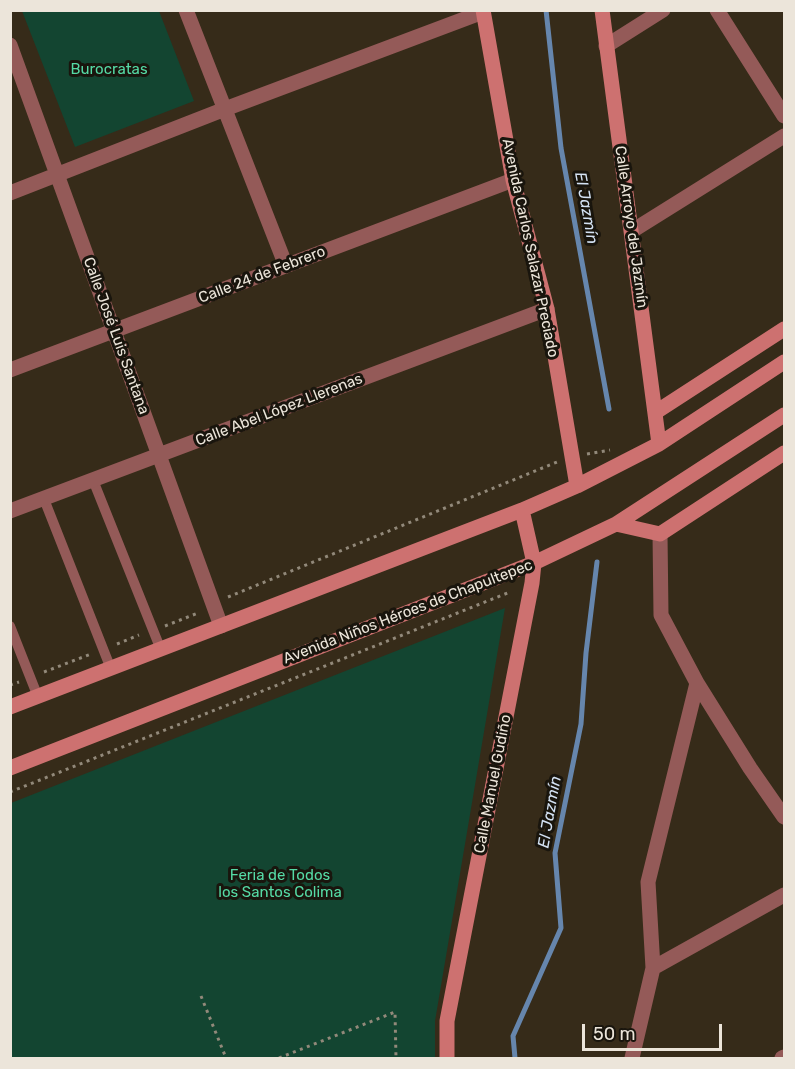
<!DOCTYPE html>
<meta charset="utf-8">
<style>
body{margin:0}
#map{position:relative;width:795px;height:1069px;overflow:hidden;background:#362b19;font-family:Rubik,sans-serif}
canvas{display:block}
.frame{position:absolute;inset:0;border:12px solid #ece5da;pointer-events:none}
.scale{position:absolute;left:582px;top:1024px;width:140px;height:27px;box-sizing:border-box;border:3px solid #ece5da;border-top:0;padding-left:8px;font-size:18px;line-height:21px;white-space:nowrap;color:#ece5da;-webkit-text-stroke:4px #19150d;paint-order:stroke}
</style>
<div id="map">
<canvas width="795" height="1069"></canvas>
<div class="frame"></div>
<div class="scale">50 m</div>
</div>
<script>
const context = document.querySelector('canvas').getContext('2d');
context.lineJoin = 'round';
function fill(path, color) { context.fillStyle = color; context.fill(path, 'evenodd'); }
function strokePath(path, color, width, dash) { context.strokeStyle = color; context.lineWidth = width; context.lineCap = dash ? 'butt' : 'round'; context.setLineDash(dash || []); context.stroke(path); }
function drawText(font, color, halo, rows, align = 'center') {
  context.font = font + ' Rubik,sans-serif'; context.lineWidth = 6; context.setLineDash([]); context.textBaseline = 'middle'; context.strokeStyle = halo; context.fillStyle = color; for (const [text, x, y, turn = 0] of rows) {
    context.save(); context.translate(x, y); context.rotate((+turn || 0) * Math.PI / 180); context.textAlign = isNaN(turn) ? turn : align; if (halo) context.strokeText(text, 0, 0); context.fillText(text, 0, 0); context.restore();
  }
}
fill(new Path2D(`
 M22 11H159L194 101 75 147Z
 M505 608 435 1021V1058H11V803Z`), '#134531');
strokePath(new Path2D(`
 M546 10 561 148 609 409
 M515 1058 513 1036 561 928 555 853 581 724 586 653 597 562`), '#6686ad', 5);
strokePath(new Path2D(`
 M587 454 610 450
 M228 597 557 462
 M165 626 198 613
 M117 644 139 635
 M44 672 91 654
 M10 685 19 682
 M10 792 510 592
 M201 996 226 1058
 M279 1058 395 1012 396 1058`), '#92897a', 3, [3, 4.5]);
strokePath(new Path2D(`
 M93 480 161 650
 M44 499 111 669
 M10 626 38 697`), '#945a58', 10);
strokePath(new Path2D(`
 M186 10 286 266
 M717 10 784 116
 M10 45 221 626
 M606 46 663 10
 M10 193 225 109 483 12
 M632 231 784 136
 M10 370 513 180
 M10 511 547 309
 M660 534 661 615 697 683 750 768 784 817
 M653 968 784 895
 M632 1058 653 968 648 882 697 683
 M782 1058 784 1057`), '#945a58', 15);
strokePath(new Path2D(`
 M483 10 513 180 547 309 577 486
 M602 10 659 444
 M656 412 784 329
 M616 524 660 534 784 453
 M10 707 522 510 577 486 659 444 784 362
 M10 768 534 563 616 524 784 415
 M447 1058V1021L532 583 534 563 522 510`), '#cd7170', 15);
drawText('15px', '#55daa5', '#19150d', [
 ["Burocratas",109,70],
 ["Feria de Todos",280,876],
 ["los Santos Colima",280,893]
]);
drawText('15px', '#ece5da', '#19150d', [
 ["Calle Arroyo del Jazmín",631,227,82],
 ["Avenida Carlos Salazar Preciado",530,248,78],
 ["Calle 24 de Febrero",262,275,-21],
 ["Calle José Luis Santana",116,336,70],
 ["Calle Abel López Llerenas",279,410,-21],
 ["Avenida Niños Héroes de Chapultepec",408,612,-21],
 ["Calle Manuel Gudiño",493,784,-79]
]);
drawText('italic 16px', '#d4e2f3', '#19150d', [
 ["El Jazmín",586,208,80],
 ["El Jazmín",550,812,-80]
]);
</script>
